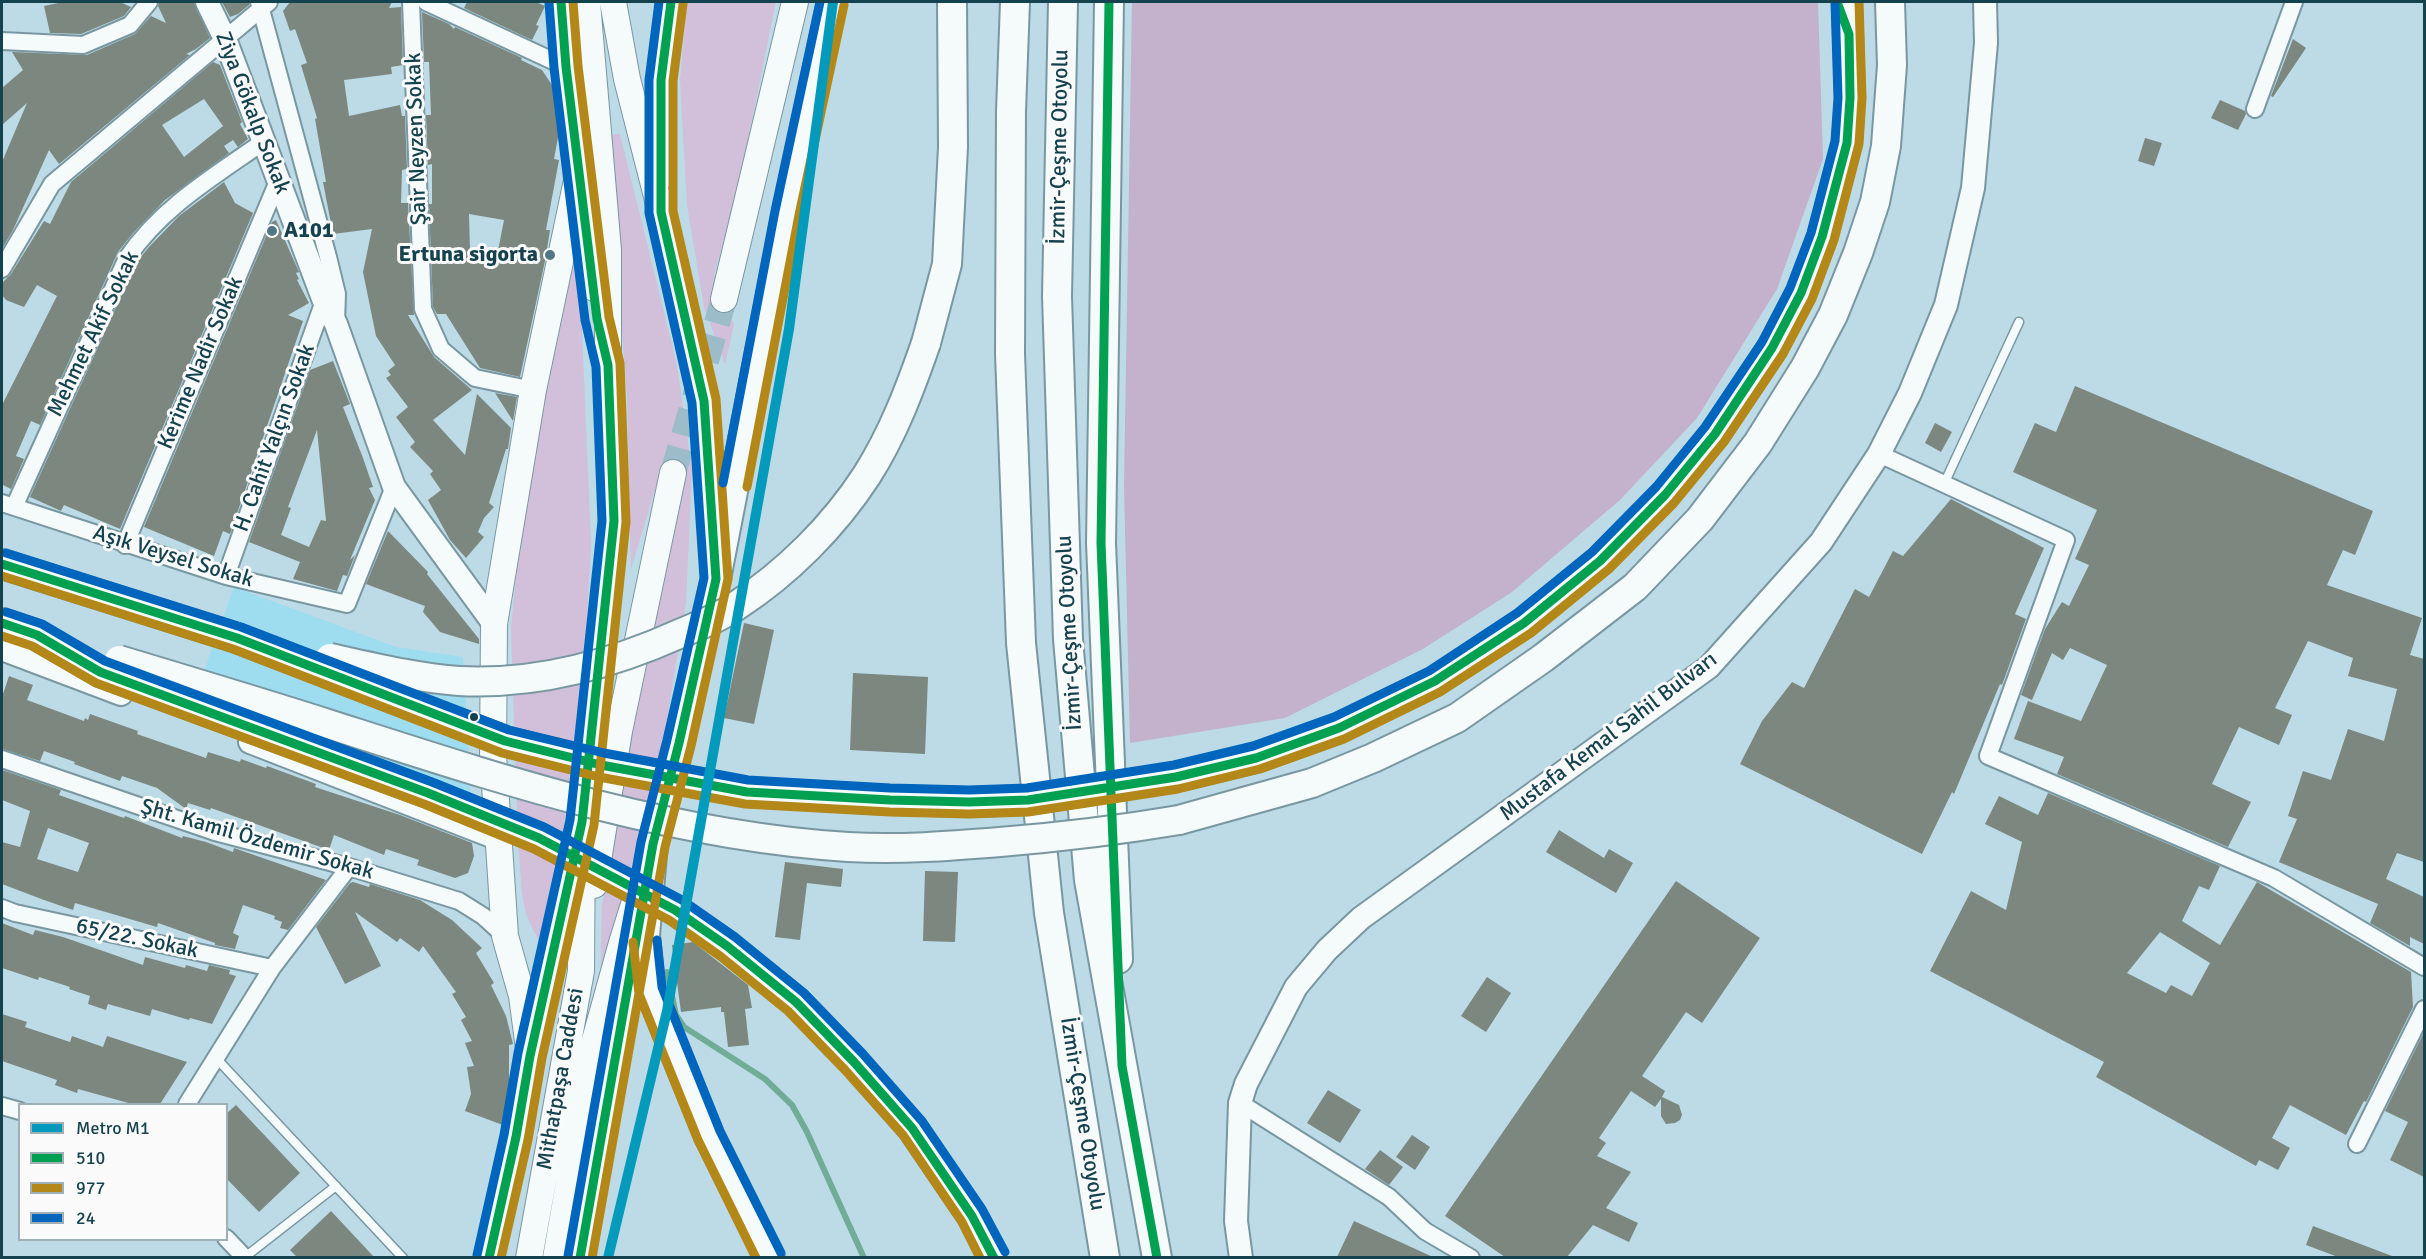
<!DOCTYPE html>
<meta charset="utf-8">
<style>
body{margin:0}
#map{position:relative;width:2426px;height:1259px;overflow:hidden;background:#bcdbe6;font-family:Signika,sans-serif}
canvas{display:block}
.frame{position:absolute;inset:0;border:3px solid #15424f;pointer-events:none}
.legend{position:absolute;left:18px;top:1103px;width:210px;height:138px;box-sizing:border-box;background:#fafafa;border:2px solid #9eb0b6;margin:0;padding:8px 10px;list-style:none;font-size:18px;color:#15424f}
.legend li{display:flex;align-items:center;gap:12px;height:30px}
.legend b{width:30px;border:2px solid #9eb0b6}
</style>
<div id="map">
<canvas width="2426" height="1259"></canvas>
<div class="frame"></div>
<ul class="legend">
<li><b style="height:8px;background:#039abb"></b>Metro M1</li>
<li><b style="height:8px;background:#01a151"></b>510</li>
<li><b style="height:8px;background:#b38818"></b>977</li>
<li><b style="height:8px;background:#0065bd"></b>24</li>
</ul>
</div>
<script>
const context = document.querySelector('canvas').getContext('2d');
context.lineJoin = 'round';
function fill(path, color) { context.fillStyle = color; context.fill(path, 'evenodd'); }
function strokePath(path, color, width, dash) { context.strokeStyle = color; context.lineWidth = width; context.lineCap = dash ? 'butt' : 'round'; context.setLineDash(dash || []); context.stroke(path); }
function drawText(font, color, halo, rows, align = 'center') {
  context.font = font + ' Signika,sans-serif'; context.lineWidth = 6; context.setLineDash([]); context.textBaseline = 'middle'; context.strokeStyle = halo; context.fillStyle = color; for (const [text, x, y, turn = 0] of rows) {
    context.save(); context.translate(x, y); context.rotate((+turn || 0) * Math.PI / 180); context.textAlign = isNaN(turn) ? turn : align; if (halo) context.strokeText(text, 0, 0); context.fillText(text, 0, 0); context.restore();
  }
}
fill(new Path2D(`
 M234 587 396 647 463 657 472 817 189 713Z`), '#9edcf0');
fill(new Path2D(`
 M687 2H776L737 193 714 275 734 325 725 364 704 307 687 205 680 80Z
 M620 134 677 365 692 471 686 602 663 743 600 987 602 906 633 728 679 486 665 457 631 569 627 396 607 135Z
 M579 260 591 544 587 620 560 885 544 949C536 935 527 921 524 905 520 886 521 866 518 847L511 626 520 542 568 263Z`), '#d2bfd9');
fill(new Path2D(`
 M1132 2H1818L1823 159 1777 289 1697 418 1620 500 1512 592 1423 649 1285 718 1130 743 1124 486Z`), '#c4b1cb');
strokePath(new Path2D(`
 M667 972 676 1015 684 1027 765 1079 792 1105 807 1132 864 1258`), '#71ac97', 6);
fill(new Path2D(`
 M63 2H120L131 7 124 16 81 34 50 33 44 6Z
 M159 2H194L210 38 196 49 186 54 190 55 59 164 49 150 13 230 2 249V162L27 103 2 125V88L23 70 12 52 87 55 135 34 151 16 166 23 158 6Z
 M222 2H249V5L238 14 230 17Z
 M290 2H392L389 8 401 7 403 65 391 67 392 74 344 80 349 116 400 105 402 116H405L407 169 402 170 401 203H408L414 315H408L434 357 472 390 433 420 465 455 477 394 511 428 508 449H506L489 503 494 507 484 518 478 532 484 537 466 558 450 540 428 500 441 490 430 474 433 471 410 447 415 442 396 417 408 407 386 378 391 375 388 371 395 365 376 336 363 272 372 229 333 234 323 182H326L315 119 317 118 301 65 307 63 295 29 290 31 283 11Z
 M467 2H536L545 6 536 25 539 26 532 40 464 8Z
 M422 12 449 24 454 29 455 27 522 58 521 60 542 70 554 88 559 132 554 159 559 160 546 230H550L545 261 520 377 480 368 446 314H437L433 307 429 204H432V164L428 165 426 115H431L429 62H424ZM469 214 504 220 497 256 470 251Z
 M2293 39 2306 48 2273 97 2271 96Z
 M213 62 220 65 242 122 240 124 248 139 238 147 233 140 224 146 229 153 165 200 133 233 118 252 40 425 31 421 16 456 24 459 11 489 3 485 2 489V405L57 296 37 285 24 307 6 300 2 295V283L11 274 44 221 50 224 71 182ZM204 99 223 126 184 157 162 125Z
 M2220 100 2245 111 2246 114 2238 130 2211 118Z
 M2145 138 2162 143 2154 166 2138 161Z
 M224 182 235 203 253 213 120 529 64 505 61 511 30 497 136 263 149 247 179 216Z
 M276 220 299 272 296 273 299 279 297 280 309 303 288 315 303 321 230 534 223 531 214 556 144 527 272 222Z
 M333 361 350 404 343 407 363 458 373 487 369 488 375 500 350 560 355 555 347 576 343 575 337 591 293 579 300 562 249 542 310 370ZM317 430 326 521 321 520 309 547 281 535 291 508 288 507Z
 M2075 386 2373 511 2355 555 2343 550 2327 585 2422 618 2410 655 2424 659V862L2397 853 2386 879 2424 897V944L2410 937V946L2370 923 2378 904 2279 862 2297 819 2288 816 2303 771 2331 780 2348 729 2384 741 2397 689 2348 676 2353 658 2308 641 2275 708 2292 715 2279 745 2239 727 2212 784 2251 802 2228 847 2057 774 2064 757 2014 739 2028 701 2081 721 2107 665 2070 648 2063 660 2052 653 2032 700 2021 695 2045 629 2062 602 2069 606 2089 565 2075 559 2097 510 2013 472 2035 423 2056 432Z
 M495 393 517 397 513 421Z
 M1935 423 1952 432 1941 452 1925 443Z
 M1951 499 2044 548 2015 614 2026 619 2002 685 2000 684 1954 794 1952 792 1922 854 1740 764 1762 721 1792 682 1804 688 1855 589 1869 597 1893 551 1903 556Z
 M388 531 428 572 427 574 479 639V644L440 632 423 612 425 606 366 584Z
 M744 623 774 630 754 724 724 718Z
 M853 673 928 677 925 754 850 750Z
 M9 676 33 685 27 700 84 721 85 718 88 720 90 714 138 731 137 734 206 758 208 752 240 762 241 759 266 768 267 766 316 784 315 787 400 815 472 843 474 856 468 873 455 878 417 865 419 860 386 849 384 855 334 835 329 850 211 808 210 810 188 803 186 809 157 788 122 776 120 781 74 764 75 762 44 751 40 761 2 749V697Z
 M2 770 61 790 59 795 124 818 125 816 182 838 183 836 206 842 233 852 234 848 326 880 288 930 280 928 282 922 274 919 275 916 243 905 233 933 239 936 235 949 215 945V943L158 923 157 927 75 903 73 910 44 900 2 884V842L20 847 30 811 2 800ZM48 828 89 843 78 872 37 859Z
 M2048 793 2220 866 2209 890 2199 886 2182 921 2220 945 2257 882 2411 972 2413 1007 2366 1102 2364 1101 2346 1135 2290 1105 2272 1138 2290 1148 2278 1170 2259 1160 2256 1166 2096 1077 2104 1062 1930 971 1971 891 2006 910 2022 842 1985 824 1999 796 2038 815ZM2160 932 2210 963 2192 996 2171 985 2166 993 2127 973Z
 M1559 830 1604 858 1609 849 1633 863 1616 893 1546 852Z
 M785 862 843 869 841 887 807 883 800 940 775 937Z
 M925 871 958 872 955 942 923 941Z
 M1676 881 1760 938 1702 1023 1686 1012 1642 1076 1665 1091 1662 1097 1679 1105 1682 1115 1680 1120 1675 1123 1666 1124 1661 1116V1099L1655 1107 1631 1091 1599 1138 1606 1143 1597 1156 1631 1172 1606 1208 1638 1223 1629 1242 1593 1225 1567 1257H1505L1445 1216Z
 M353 882 369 887 370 884 420 900 452 920 482 948 476 953 494 983 491 985 506 1016 513 1044 509 1045V1087L503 1125 465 1111 471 1094 467 1067 474 1066 465 1043 472 1041 461 1020 466 1017 452 994 456 992 423 946 419 952 400 938 397 942 355 912 381 966 345 984 316 927 350 883Z
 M2 923 33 935 35 930 63 937 143 965 145 957 185 968 186 965 207 971 209 965 230 970 229 974 236 976 212 1024 190 1018 189 1020 152 1009 150 1016 108 1004 106 1010 88 1004 90 996 69 989 70 987 39 977 38 980 2 968Z
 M693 942 748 985 752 1008 745 1009 749 1045 728 1047 724 1012H721V1007L681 1012 672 945Z
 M1487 977 1511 993 1486 1032 1461 1016Z
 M2 1014 27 1022 25 1027 70 1042 72 1036 103 1047 107 1036 187 1062 160 1104H132L78 1089 77 1093 55 1085 57 1080 2 1061Z
 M2424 1032V1177L2390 1160 2408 1122 2385 1111Z
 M1328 1090 1361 1110 1340 1143 1307 1123Z
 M236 1105 300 1173 259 1212 226 1178V1114Z
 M1412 1135 1430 1147 1415 1170 1396 1157Z
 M1380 1150 1403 1167 1389 1185 1365 1169Z
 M331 1211 374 1257H297L290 1250Z
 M1354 1221 1433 1257H1337Z
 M2313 1226 2392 1256V1257H2338L2306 1245Z`), '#7c877f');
strokePath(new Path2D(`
 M673 473 724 299`), '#9bbcc8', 26, [26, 13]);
const lane = new Path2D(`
 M1944 484 2019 322
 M216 1058 403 1258
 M245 1257 336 1186`);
const street = new Path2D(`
 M259 2 328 257 337 294 336 323
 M411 2 423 309 441 349 475 378 533 390
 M426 2 566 67
 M2 41 83 45 130 25 149 2
 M2255 109 2294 2
 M2 269 52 184 269 2
 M1879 454 2066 540 1988 756 2274 878 2424 967
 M2 503 226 576 347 604 394 487
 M14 507 127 258C162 207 213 177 263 142
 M125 545 278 181
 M226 576 324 301
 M2 759 215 832 349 867 459 901 483 916 505 936
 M2 908 15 913 272 968
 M1240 1103 1389 1197 1425 1231 1471 1258
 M187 1104 272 968 349 867
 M2 1106 20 1111
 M2357 1144 2424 1009
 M226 1238 245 1258`);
const secondary = new Path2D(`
 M207 2 225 39 324 301 336 324 394 487 494 624
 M2 649 121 694
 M250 742 499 839
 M1241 1258 1236 1221 1240 1103 1246 1084 1296 987 1327 950 1361 918 1709 667 1821 542 1879 454 1910 393 1946 305 1973 188 1986 43 1985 2`);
const primary = new Path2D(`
 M561 2 566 67 594 288
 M613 2 627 79 661 212 704 401 716 579 679 743 655 838
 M661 176V80L671 2
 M724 299 795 2
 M594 885 619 731 673 473
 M530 1056 522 996 505 936 493 755 494 624 533 390 580 166
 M489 1258 516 1137 530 1056 571 872
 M529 1258 581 971 582 822 614 521 608 365V250L587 2
 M556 1258 592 1051 622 943 643 876
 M580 1258 633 957`);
const highway = new Path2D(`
 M1015 2 1011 111 1010 354 1021 643 1049 913 1105 1258
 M1063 2 1057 296 1068 639 1089 880 1157 1258
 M1109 2 1101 543 1118 959
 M926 343 947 264 953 147 952 2
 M2 564 237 638
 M716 579 787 213 832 2
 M2 623 37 635
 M1176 777 1256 758 1339 728 1435 681 1524 623 1600 561 1665 495 1715 434 1772 348 1801 293 1822 237 1847 143 1850 98 1847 2
 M1179 820 1312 783 1373 758 1457 718 1543 658 1635 587 1700 519 1758 443 1805 368 1833 315 1858 253 1875 202 1886 146 1892 65 1890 2
 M653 844 645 935 650 990 709 1136 770 1258`);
strokePath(lane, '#7997a1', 11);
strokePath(street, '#7997a1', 20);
strokePath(secondary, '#7997a1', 26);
strokePath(primary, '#7997a1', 28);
strokePath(highway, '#7997a1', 32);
strokePath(lane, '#f5fafb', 8);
strokePath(street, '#f5fafb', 16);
strokePath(secondary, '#f5fafb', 22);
strokePath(primary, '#f5fafb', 26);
strokePath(highway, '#f5fafb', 28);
const highwayBridge = new Path2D(`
 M37 635 100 672 428 793 539 838 675 910 727 946 796 1002 854 1062 912 1128 972 1216 994 1258
 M237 638 505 741 601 765 747 792 890 800 969 802 1028 800 1176 777
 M330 658C372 667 416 678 459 681 536 685 610 665 679 634 698 626 719 618 736 606 787 573 834 526 867 475 893 434 910 389 926 343
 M119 660C189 681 259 702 328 724 497 778 669 836 848 847 899 850 950 846 1000 842 1061 837 1120 830 1179 820`);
strokePath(highwayBridge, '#7997a1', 32, []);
strokePath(highwayBridge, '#f5fafb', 28);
strokePath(new Path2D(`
 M1109 2 1101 543 1122 1066 1157 1258
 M2 564 237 638 505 741 601 765 747 792 890 800 969 802 1028 800 1176 777 1256 758 1339 728 1435 681 1524 623 1600 561 1665 495 1715 434 1772 348 1801 293 1822 237 1847 143 1850 98 1849 34 1837 2
 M2 623 37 635 100 672 428 793 539 838 675 910 727 946 796 1002 854 1062 912 1128 972 1216 994 1258
 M489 1258 516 1137 530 1056 582 822 614 521 608 365 597 319 566 67 561 2
 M580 1258 653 844 679 743 716 579 704 401 661 212V80L671 2`), '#01a151', 9);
strokePath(new Path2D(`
 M747 487 799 215 844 5
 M2 576 233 649 502 753 599 777 745 804 890 812 969 814 1028 812 1178 789 1260 769 1344 739 1440 692 1531 633 1609 569 1674 503 1724 442 1783 354 1812 299 1834 240 1859 144 1862 98 1859 2
 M2 636 32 646 96 683 424 804 534 849 669 920 720 956 788 1011 845 1070 903 1135 962 1222 980 1258
 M633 942 639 994 698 1140 756 1258
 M501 1258 528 1140 542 1058 594 825 626 522 620 363 609 317 578 66 573 2
 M592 1258 665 847 691 746 728 579 716 399 673 211V81L683 4`), '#b38818', 9);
strokePath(new Path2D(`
 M723 483 775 211 820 2
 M6 553 241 627 509 730 604 753 748 780 890 788 969 790 1027 788 1174 765 1253 746 1334 717 1429 671 1517 613 1592 552 1656 487 1705 427 1762 342 1790 288 1811 233 1835 141 1838 98 1835 2
 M6 612 42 624 105 661 432 782 544 827 682 900 735 937 804 993 863 1054 922 1121 982 1209 1005 1252
 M657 940 662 987 720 1131 781 1253
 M477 1255 504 1135 518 1053 570 820 602 521 596 367 585 320 554 68 549 3
 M568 1256 641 842 667 740 704 578 692 403 649 213V80L659 2`), '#0065bd', 9);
strokePath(new Path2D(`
 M608 1258 667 1011 789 329 833 2`), '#039abb', 10);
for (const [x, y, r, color] of [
 [272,231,6,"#4f7884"],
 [550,255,6,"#4f7884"],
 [474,717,5,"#15424f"]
]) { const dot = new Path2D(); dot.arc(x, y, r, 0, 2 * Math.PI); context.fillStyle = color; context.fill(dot); strokePath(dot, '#fafafa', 2); }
drawText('22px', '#15424f', '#fafafa', [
 ["Ziya Gökalp Sokak",252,113,69],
 ["Şair Neyzen Sokak",417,139,-92],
 ["İzmir-Çeşme Otoyolu",1060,147,-89],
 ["Mehmet Akif Sokak",94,334,-64],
 ["Kerime Nadir Sokak",201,363,-67],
 ["H. Cahit Yalçın Sokak",275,438,-70],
 ["Aşık Veysel Sokak",173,557,17],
 ["İzmir-Çeşme Otoyolu",1070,633,-93],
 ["Mustafa Kemal Sahil Bulvarı",1609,737,-37],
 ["Şht. Kamil Özdemir Sokak",257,840,16],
 ["65/22. Sokak",137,939,12],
 ["Mithatpaşa Caddesi",561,1079,-80],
 ["İzmir-Çeşme Otoyolu",1082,1114,81]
]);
drawText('bold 22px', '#15424f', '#fafafa', [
 ["A101",284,231],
 ["Ertuna sigorta",538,255,"right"]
], 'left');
</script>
